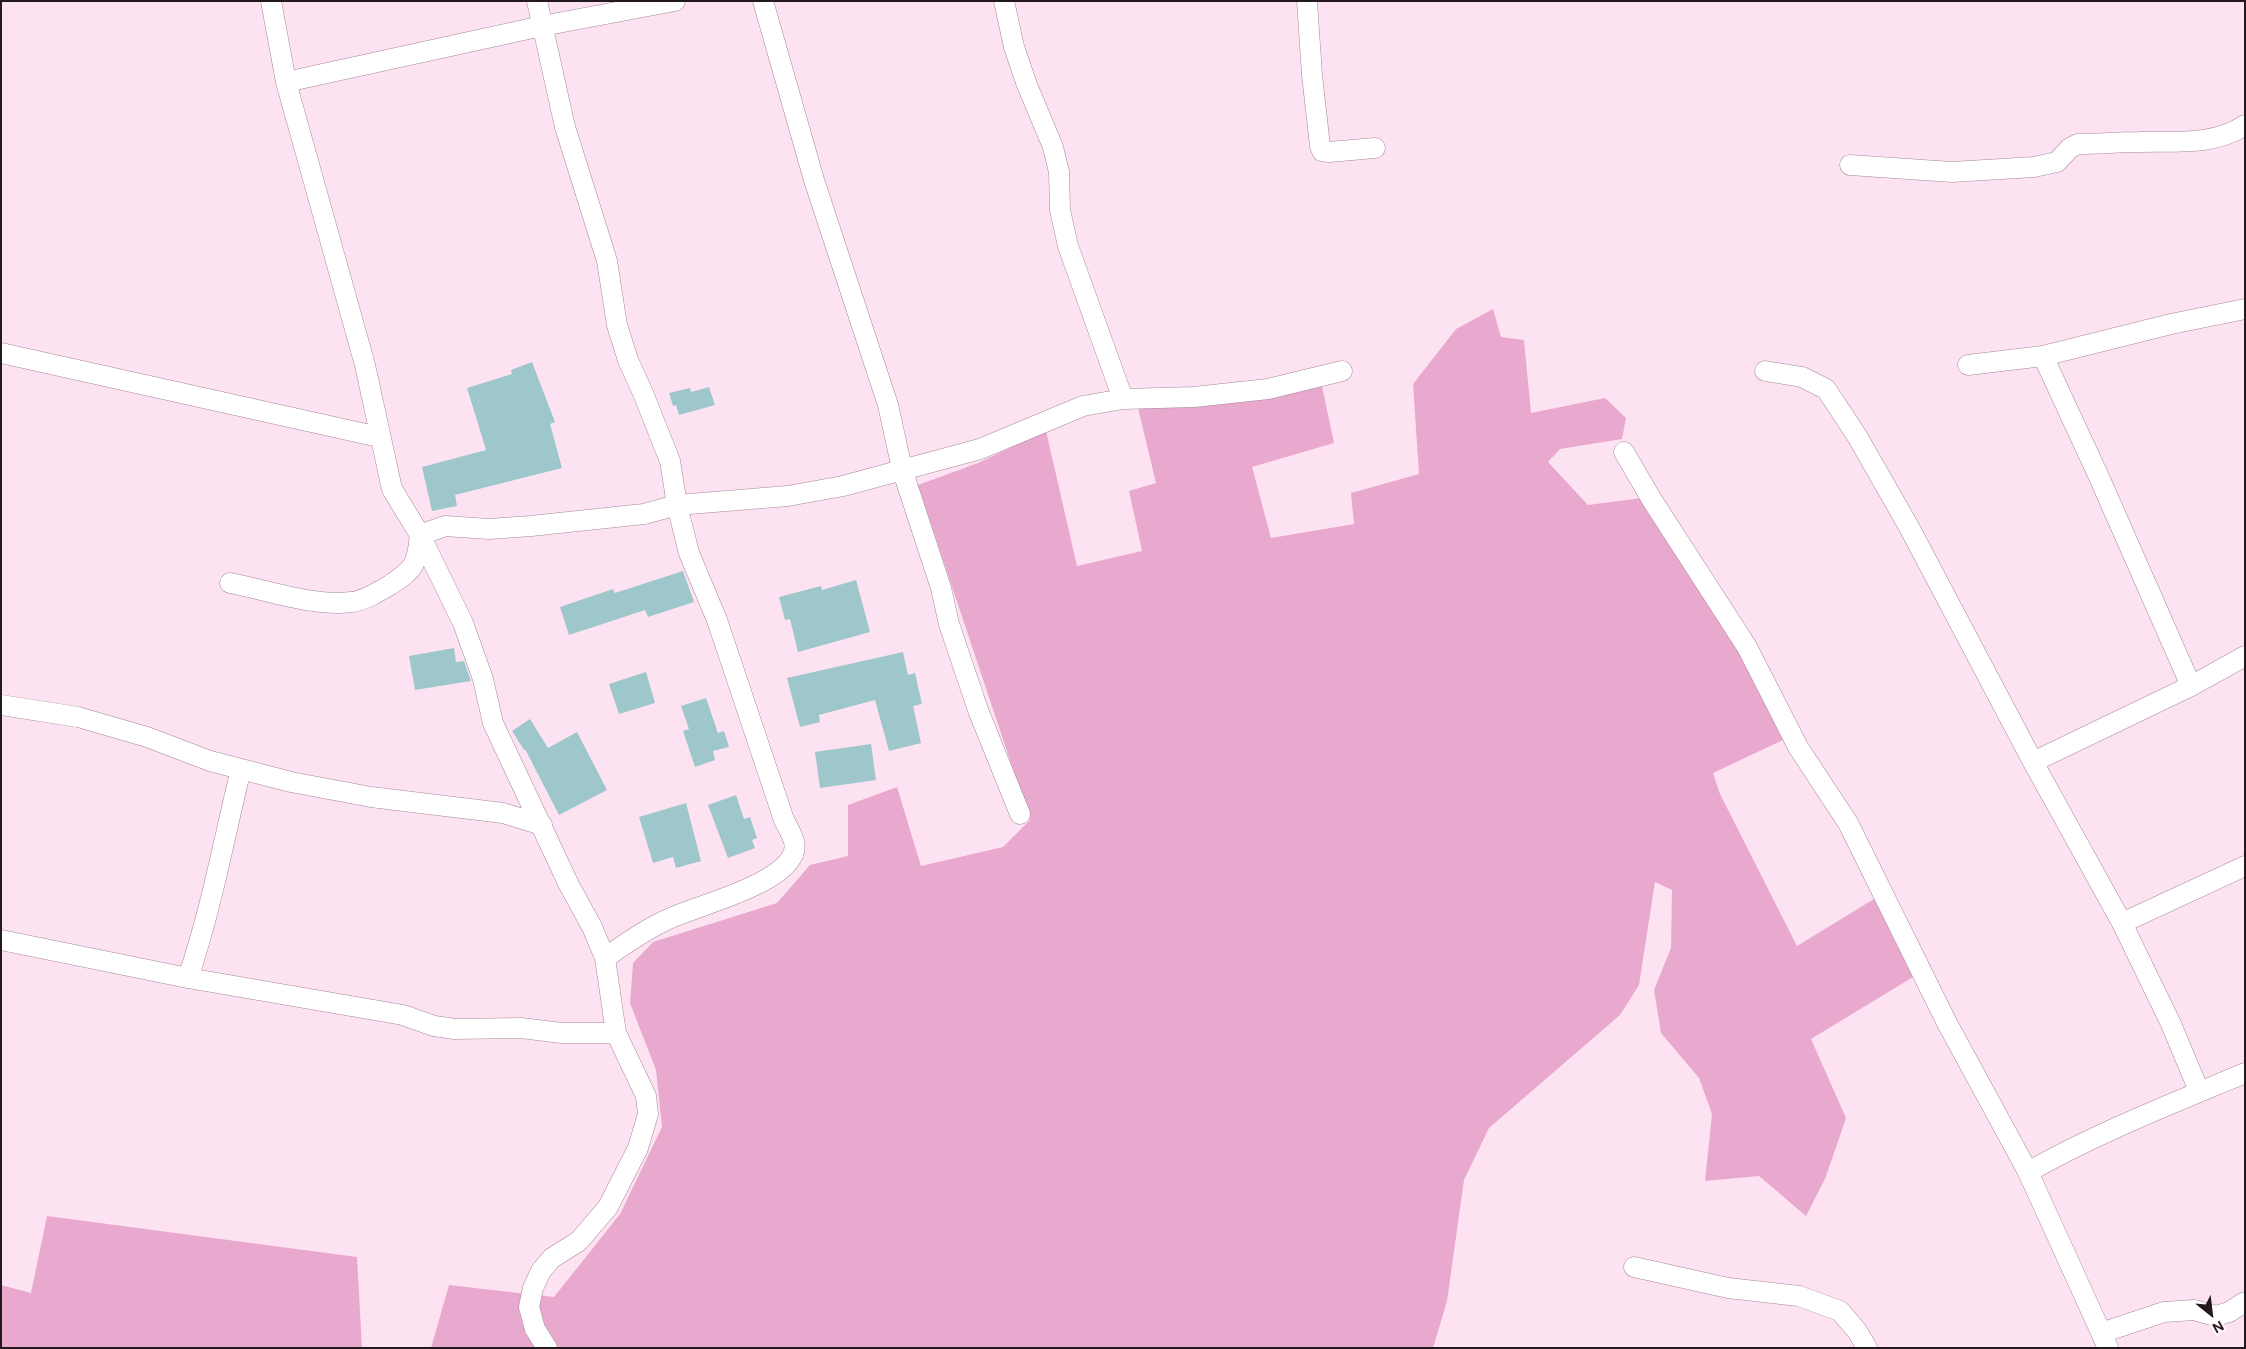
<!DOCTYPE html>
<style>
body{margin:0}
#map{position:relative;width:2246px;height:1349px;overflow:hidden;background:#fde3f2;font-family:"DM Sans",sans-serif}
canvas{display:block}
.frame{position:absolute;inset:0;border:2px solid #23181e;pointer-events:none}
.north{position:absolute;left:2186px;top:1289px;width:50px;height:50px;-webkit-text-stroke:4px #fdf6fa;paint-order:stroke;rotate:151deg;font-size:14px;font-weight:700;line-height:20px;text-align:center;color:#23181e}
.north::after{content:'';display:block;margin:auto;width:18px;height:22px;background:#23181e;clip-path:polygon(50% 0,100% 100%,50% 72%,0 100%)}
</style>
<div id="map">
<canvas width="2246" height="1349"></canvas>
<div class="frame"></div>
<div class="north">N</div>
</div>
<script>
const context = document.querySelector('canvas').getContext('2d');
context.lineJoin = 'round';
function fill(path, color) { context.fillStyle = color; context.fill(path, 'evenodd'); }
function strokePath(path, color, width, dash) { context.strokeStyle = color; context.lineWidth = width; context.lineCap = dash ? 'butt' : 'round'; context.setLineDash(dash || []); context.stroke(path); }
fill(new Path2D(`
 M1493 309 1501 337 1524 340 1531 413 1605 398 1626 418 1622 439 1560 449 1548 462 1588 505 1642 498 1723 620 1783 740 1713 773 1720 794 1797 946 1874 899 1913 977 1811 1039 1846 1118 1825 1179 1806 1216 1759 1176 1705 1181 1712 1114 1699 1078 1661 1033 1654 990 1671 948 1672 890 1655 882 1639 985 1620 1015 1489 1128 1464 1180 1447 1301 1433 1348H431L449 1285 554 1297 620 1214 662 1127 656 1070 630 1003 633 963 653 942 777 903 810 865 848 856V805L897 787 921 866 1003 847 1030 820 918 485 978 463 1046 431 1077 566 1142 551 1129 491 1156 483 1138 408 1322 386 1334 443 1252 467 1271 538 1354 524 1351 493 1419 474 1413 384 1456 329Z
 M47 1216 357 1257 362 1348H1V1285L31 1293Z`), '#e9a9cf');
fill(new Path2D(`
 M532 362 555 422 550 424 562 468 455 495 457 506 432 511 422 467 486 450 467 388 512 374 511 370Z
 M709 387 715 405 679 415 676 405 673 406 669 393 690 388 691 392Z
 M683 571 694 602 648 617 645 610 569 635 560 607 613 589 615 593Z
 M856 580 870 632 798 652 790 619 785 620 779 597 821 586 822 590Z
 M454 648 456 662 464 661 471 681 415 690 409 656Z
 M903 652 908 675 915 673 922 704 913 706 921 743 889 751 875 700 819 715 820 722 800 727 787 678Z
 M646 672 655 703 619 714 609 684Z
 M706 698 718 733 724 731 729 747 713 751 715 760 695 767 683 731 689 729 681 706Z
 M530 719 548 748 577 732 607 790 559 815 525 749 524 750 512 731Z
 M871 744 876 780 820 788 815 752Z
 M736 795 744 819 750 817 757 838 752 840 755 848 728 858 708 805Z
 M686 803 701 861 676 868 673 857 653 863 639 817Z`), '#9ec7cb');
const street = new Path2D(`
 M271 1 286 82 365 365 392 489 420 535 463 623 483 679 493 723 569 885 592 927 605 958 616 1033 646 1096 648 1114 638 1148 608 1207 579 1241 552 1258 541 1271 533 1288 529 1307 535 1329 547 1348
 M537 1 565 127 607 261 617 325 628 360 643 393 670 461 677 505 689 553 717 620 784 820C790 832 800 845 791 858 774 886 704 904 673 917 649 927 626 943 605 958
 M763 1 814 180 888 405 902 469 941 588 949 624 978 710 1020 814
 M1004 1 1014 47 1027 85 1053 147 1059 172 1060 210 1068 246 1123 399
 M1307 1 1312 75 1320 146 1322 151 1329 152 1375 148
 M286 82 542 26 675 1
 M1850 165 1952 172 2034 167 2057 162 2070 148 2078 144C2099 144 2119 142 2140 142 2175 141 2214 146 2245 125
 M1 353 379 437
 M2043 356 2171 324 2245 309
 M1968 365 2043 356 2099 477 2191 686
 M1765 371 1802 377 1826 389 1857 436 1909 527 2033 762 2191 686 2245 656
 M1624 452 1652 500 1747 647 1798 747 1848 823 1947 1023 2028 1172
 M230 583C268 590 313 607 352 602 364 601 380 591 390 585 415 569 417 564 420 535L445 526 489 529 531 526 644 514 677 505 788 496 843 486 980 449 1083 406 1123 399 1194 397 1268 389 1342 371
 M1 705 78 717 147 737 210 761 291 782 371 797 503 813 542 825
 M2033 762 2122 923
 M1 940 188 978 403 1015 434 1026 455 1029 521 1028 562 1033H616
 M188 978C211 910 224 839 241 769
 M2199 1091 2171 1024 2122 923 2245 866
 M1634 1267 1728 1288 1799 1296 1840 1311 1857 1331 1867 1348
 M2101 1333 2164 1312 2194 1310 2216 1316 2229 1312 2245 1302
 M2108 1348 2028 1172C2097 1133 2171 1104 2245 1073`);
strokePath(street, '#a58798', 21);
strokePath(street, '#fff', 20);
</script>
